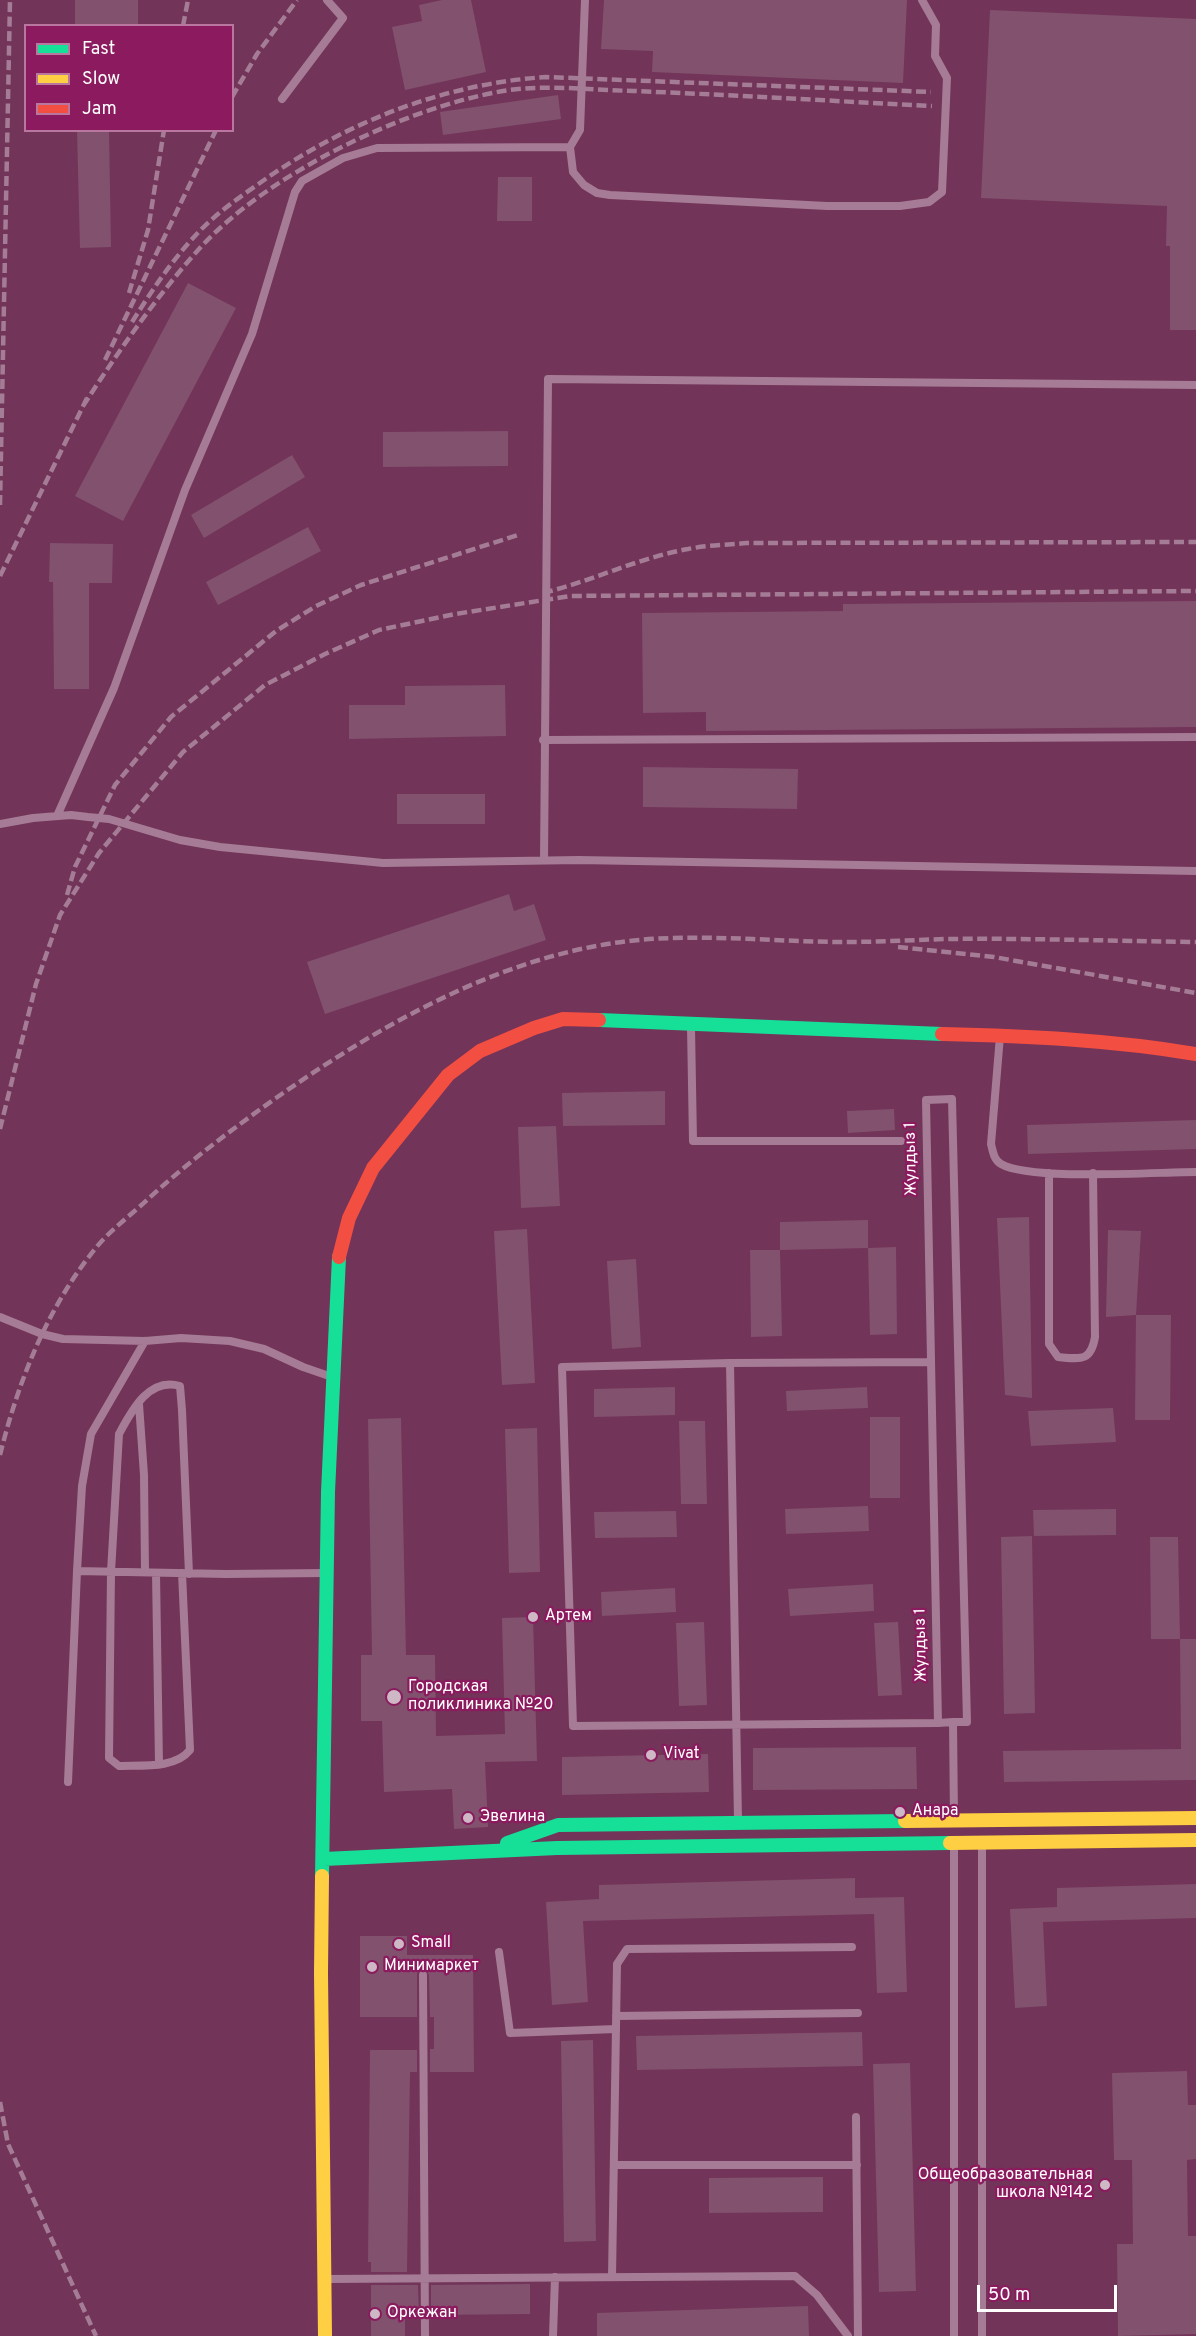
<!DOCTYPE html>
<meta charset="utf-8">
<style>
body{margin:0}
#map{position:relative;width:1196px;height:2336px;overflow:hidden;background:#723459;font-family:Overpass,sans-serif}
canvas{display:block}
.legend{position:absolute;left:24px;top:24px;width:210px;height:108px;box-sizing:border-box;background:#8b1b5e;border:2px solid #b9769e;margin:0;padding:8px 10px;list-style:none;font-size:18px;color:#fff}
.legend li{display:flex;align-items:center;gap:12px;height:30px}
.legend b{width:30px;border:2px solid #b9769e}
.scale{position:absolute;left:977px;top:2285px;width:140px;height:27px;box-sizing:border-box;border:3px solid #fff;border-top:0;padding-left:8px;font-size:18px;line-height:21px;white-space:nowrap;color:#fff;-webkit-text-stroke:4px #8b1b5e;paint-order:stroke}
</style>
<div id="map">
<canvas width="1196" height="2336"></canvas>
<ul class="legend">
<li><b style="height:8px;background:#16e098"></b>Fast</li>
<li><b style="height:8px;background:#ffcf43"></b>Slow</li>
<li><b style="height:8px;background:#f24e42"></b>Jam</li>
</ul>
<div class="scale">50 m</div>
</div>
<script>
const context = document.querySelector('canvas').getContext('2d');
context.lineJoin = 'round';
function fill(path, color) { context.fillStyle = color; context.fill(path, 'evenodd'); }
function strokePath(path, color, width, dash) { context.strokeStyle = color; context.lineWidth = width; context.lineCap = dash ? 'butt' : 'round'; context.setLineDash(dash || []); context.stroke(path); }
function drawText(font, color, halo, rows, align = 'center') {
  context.font = font + ' Overpass,sans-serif'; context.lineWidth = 4.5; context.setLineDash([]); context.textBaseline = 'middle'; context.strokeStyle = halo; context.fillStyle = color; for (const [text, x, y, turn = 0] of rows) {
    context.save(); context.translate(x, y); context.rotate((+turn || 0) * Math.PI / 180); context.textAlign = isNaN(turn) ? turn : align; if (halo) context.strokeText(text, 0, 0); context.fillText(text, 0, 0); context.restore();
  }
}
fill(new Path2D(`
 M75 0H138V26H75Z
 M442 0H471L486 72 405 90 392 27 422 21 419 5Z
 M604 0H907L903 83 652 72 653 51 601 49Z
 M990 10 1196 19V330H1170V246H1166L1167 206 981 198Z
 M558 95 561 119 443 135 440 112Z
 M77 130H109L111 247 80 248Z
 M498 177H532V221H497Z
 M188 283 236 308 123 521 75 496Z
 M508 431V466L383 467V432Z
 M292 455 305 477 204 538 191 515Z
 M308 527 321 551 218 605 206 582Z
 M50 543 113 544 112 583H89V689H54L53 582H49Z
 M1196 601V727L706 731V712L643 713 642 613 843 611V604Z
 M505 685 506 736 349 739V705H405V686Z
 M643 767 798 769 797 809 643 807Z
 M397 794H485V824H397Z
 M509 894 514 911 534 904 546 940 325 1014 307 962Z
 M665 1091V1125L563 1126 562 1093Z
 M894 1109 895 1130 848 1133 847 1111Z
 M1196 1120V1149L1028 1154 1027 1125Z
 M556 1126 560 1206 521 1208 518 1127Z
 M1029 1217 1032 1398 1005 1395 997 1218Z
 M868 1220V1248L780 1250V1222Z
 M527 1229 535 1383 502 1385 494 1231Z
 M1108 1230 1141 1231 1136 1315 1106 1317Z
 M896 1247 897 1334 870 1335 868 1248Z
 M750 1250H780L782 1336 751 1337Z
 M636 1259 641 1347 612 1349 607 1261Z
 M1136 1315H1171L1170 1420H1135Z
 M675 1387V1415L594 1417V1389Z
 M867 1387 868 1408 787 1411 786 1391Z
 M1113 1408 1116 1442 1031 1446 1028 1411Z
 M870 1417H900V1498H870Z
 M401 1418 406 1655H435L436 1736 505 1734 502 1618 533 1617 537 1761 485 1762 488 1827 454 1829 452 1789 384 1792 382 1721H361V1655H372L368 1419Z
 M679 1421H705L707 1504H681Z
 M537 1428 540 1572 509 1573 505 1429Z
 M868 1506 869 1531 786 1534 785 1509Z
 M1116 1509V1535L1034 1536 1033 1510Z
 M676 1511 677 1537 595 1538 594 1512Z
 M1032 1536 1035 1713 1004 1714 1001 1537Z
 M1150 1537H1178L1180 1639H1151Z
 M873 1584 874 1611 790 1616 788 1589Z
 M675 1588 676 1612 602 1616 601 1592Z
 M704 1622 707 1705 679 1706 676 1623Z
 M898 1622 902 1695 878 1696 874 1623Z
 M1180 1639H1196V1780L1004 1782 1003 1751 1181 1749Z
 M916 1747 917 1789 753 1790V1748Z
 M708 1754 709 1792 562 1795V1757Z
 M855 1878V1898L904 1897 907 1992 877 1993 874 1914 583 1921 588 2002 552 2005 546 1902 599 1899V1885Z
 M1196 1884V1918L1043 1922 1047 2006 1015 2008 1010 1909 1057 1907V1888Z
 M360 1936H407V1955H473L474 2072H430V2049H434V2017H430L429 1975 426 1969 419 1970 417 1974V2017H360Z
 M862 2032 863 2066 637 2070 636 2036Z
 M593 2040 596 2241 564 2242 561 2041Z
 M370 2050H417V2072H410L407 2272H371V2262H368Z
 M910 2063 916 2291 879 2292 873 2064Z
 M1187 2071 1188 2105H1196V2159L1187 2160 1188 2236H1196V2334L1118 2336 1117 2244H1133L1132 2160H1114L1112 2073Z
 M823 2177V2212L709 2213V2178Z
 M530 2284V2314L431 2315V2285Z
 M371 2285H418L419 2315H405V2336H371Z
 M808 2306 809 2336H597V2313Z`), '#82516e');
strokePath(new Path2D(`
 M585 0 580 130 570 147 573 172 584 185 597 193 610 195 827 206H900L929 202 942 192 947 78 935 56 936 25 922 0
 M282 99 343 18 327 0
 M543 740 1196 737
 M57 816 114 688 185 490 252 334 295 192 302 181 343 158 377 148 570 147
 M0 824 33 818 71 815 88 817 109 819 180 840 220 847 383 863 579 860 1196 871
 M544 860 548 379 1196 385
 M691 1027 693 1141H901
 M1000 1036 991 1144C993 1152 994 1160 1001 1164 1030 1181 1157 1172 1196 1172
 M1049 1173V1344L1058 1357C1080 1359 1091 1362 1095 1337L1093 1173
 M0 1317 42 1334 63 1339 145 1341 181 1338 230 1341 264 1349 303 1367 332 1377
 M730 1363 931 1362
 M139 1404 144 1475 145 1572
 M77 1571 82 1486 91 1434 145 1341
 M156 1573 159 1764
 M182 1573 190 1750C175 1769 141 1765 119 1766L109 1758 111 1572 119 1434C132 1410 149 1377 180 1386L182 1410 189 1574
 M938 1723 926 1100 952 1099 967 1722H953L954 1819
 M68 1782 77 1571 226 1574 326 1573
 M738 1821 730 1363 562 1367 573 1726 938 1723 953 1722
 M954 1844V2336
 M499 1952 510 2033 616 2029
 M423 1975 425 2336
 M616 2016 858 2013
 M856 2117 858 2336
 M614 2165H857
 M612 2277 617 1964 627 1949 852 1947
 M327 2279 795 2276 817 2295 848 2336
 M553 2336 555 2277
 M982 2336V1844`), '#a67b95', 8);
strokePath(new Path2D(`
 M599 1020 942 1034
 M507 1843 558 1825 905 1821
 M324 1859 557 1848 950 1843
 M322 1876 328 1492 339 1257`), '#16e098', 14);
strokePath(new Path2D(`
 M905 1821 1196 1818
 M950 1843 1196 1840
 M322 1876 321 1973 325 2336`), '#ffcf43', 14);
strokePath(new Path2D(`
 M942 1034C1028 1036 1112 1040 1196 1054
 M339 1257 349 1218 373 1168 448 1075 480 1051 534 1028 563 1019 599 1020`), '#f24e42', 14);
strokePath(new Path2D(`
 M183 26 188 0
 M232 97 257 54 297 0
 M129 293 148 230 164 130
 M132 322C151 292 170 263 194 237 212 217 234 201 257 185 342 124 441 84 546 77L931 92
 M105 360 216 130
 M83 406C118 352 156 297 199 249 267 174 404 108 503 91 545 84 591 90 634 91 734 95 833 101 932 106
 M0 505 10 0
 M0 576 87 398
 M543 593C592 581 638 558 688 549 707 545 728 545 747 543L1196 542
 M67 895 75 867 115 785 171 717 276 631 316 606 361 585 518 535
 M898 947 994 957 1196 993
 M0 1129 36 984 60 915 99 853 183 752 265 685 325 654 379 630 455 614 570 596 1196 591
 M0 1455C18 1382 47 1308 95 1249 109 1231 130 1216 147 1200 187 1163 231 1130 276 1098 372 1031 479 968 596 946 678 930 763 942 846 942 879 942 912 940 946 939 1029 938 1113 941 1196 942
 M0 2102 8 2144 96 2336`), '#a57c95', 4.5, [10, 4.5]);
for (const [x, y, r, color] of [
 [533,1617,6,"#ceb8c5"],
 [394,1697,8,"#ceb8c5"],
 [651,1755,6,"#ceb8c5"],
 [900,1812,6,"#ceb8c5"],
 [468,1818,6,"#ceb8c5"],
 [399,1944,6,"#ceb8c5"],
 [372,1967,6,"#ceb8c5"],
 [1105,2185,6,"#ceb8c5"],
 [375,2314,6,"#ceb8c5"]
]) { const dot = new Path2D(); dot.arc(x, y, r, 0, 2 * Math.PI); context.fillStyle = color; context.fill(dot); strokePath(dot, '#8b1b5e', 2); }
drawText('16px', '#fff', '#8b1b5e', [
 ["Жулдыз 1",912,1159,-91],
 ["Жулдыз 1",922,1645,-91]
]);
drawText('16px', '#fff', '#8b1b5e', [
 ["Артем",545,1617],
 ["Городская",408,1688],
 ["поликлиника №20",408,1706],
 ["Vivat",663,1755],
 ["Анара",912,1812],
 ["Эвелина",480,1818],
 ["Small",411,1944],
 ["Минимаркет",384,1967],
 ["Общеобразовательная",1093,2176,"right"],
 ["школа №142",1093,2194,"right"],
 ["Оркежан",387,2314]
], 'left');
</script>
